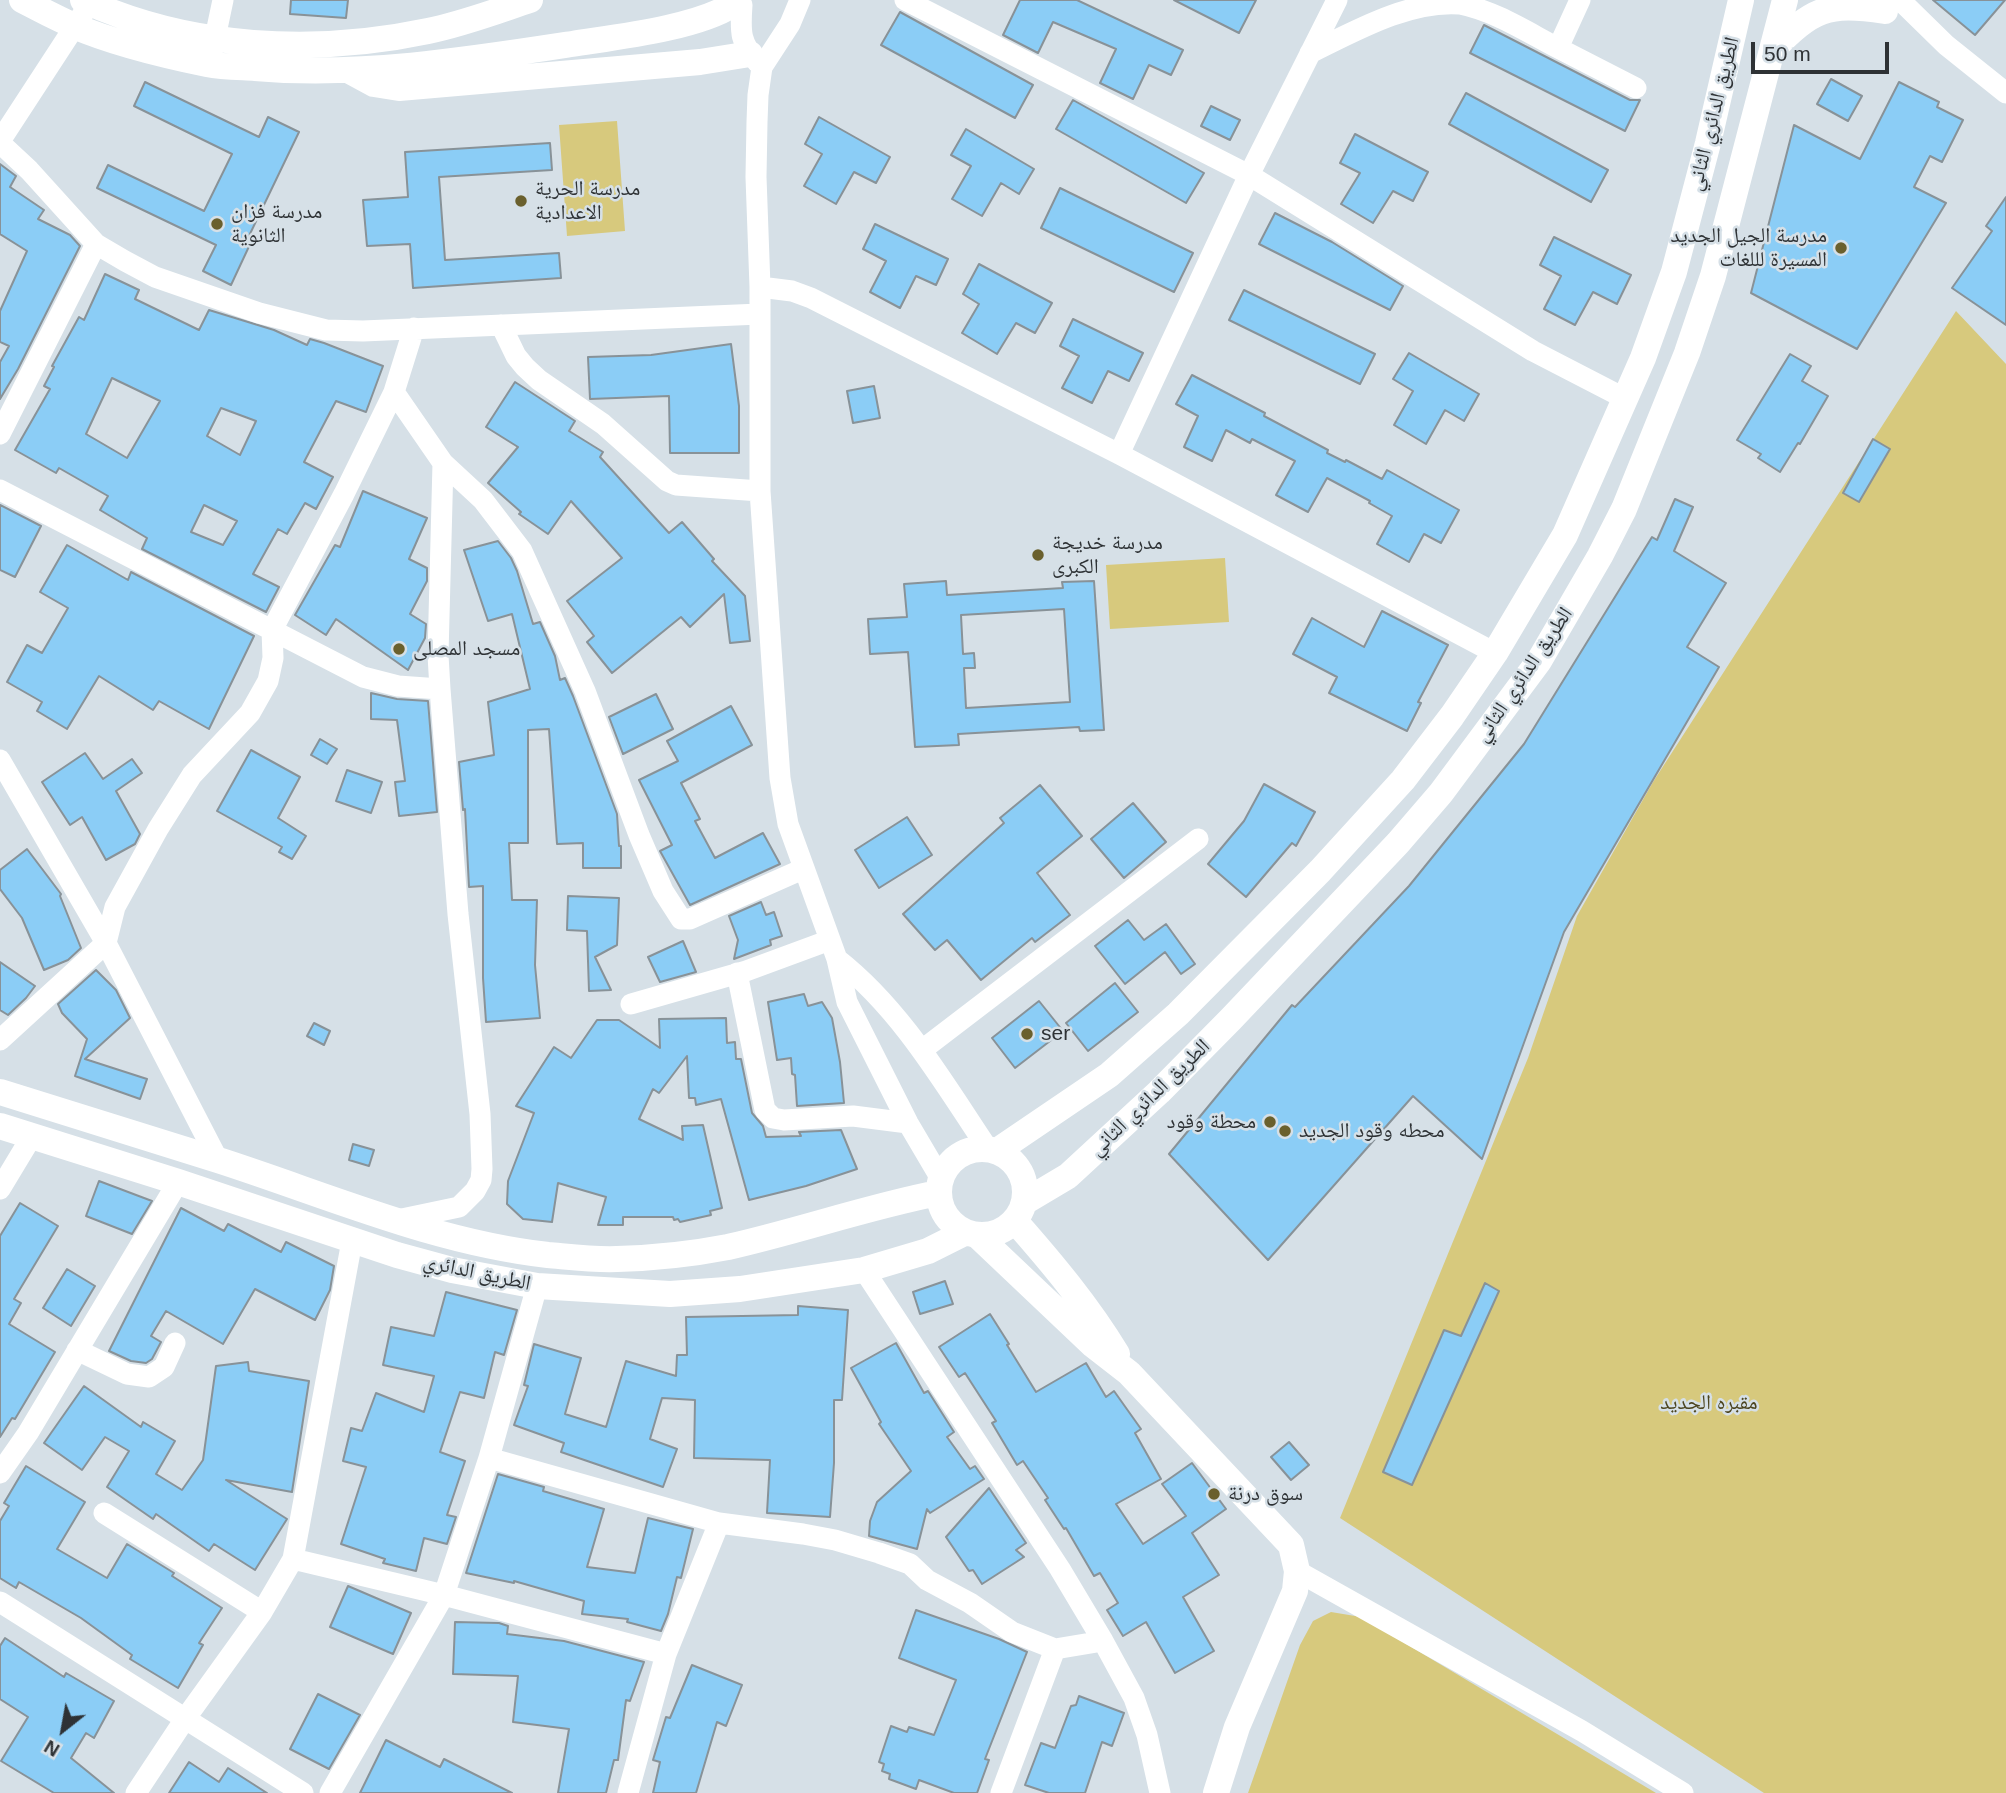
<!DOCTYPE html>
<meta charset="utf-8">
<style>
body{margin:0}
#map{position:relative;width:2006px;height:1793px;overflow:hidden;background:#d6e0e7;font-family:Arial,sans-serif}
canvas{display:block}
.north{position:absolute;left:28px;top:1695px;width:70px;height:70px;-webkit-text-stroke:5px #d6e0e7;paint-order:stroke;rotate:211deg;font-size:19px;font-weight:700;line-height:28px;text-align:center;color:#2e3235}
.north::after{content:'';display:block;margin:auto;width:24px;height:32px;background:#2e3235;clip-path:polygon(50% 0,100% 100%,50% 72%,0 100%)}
.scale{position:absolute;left:1751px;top:42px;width:138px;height:32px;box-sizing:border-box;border:4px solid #2e3235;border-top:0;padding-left:9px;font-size:21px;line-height:24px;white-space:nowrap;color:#2e3235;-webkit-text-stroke:5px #d6e0e7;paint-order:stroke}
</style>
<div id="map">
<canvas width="2006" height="1793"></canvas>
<div class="north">N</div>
<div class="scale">50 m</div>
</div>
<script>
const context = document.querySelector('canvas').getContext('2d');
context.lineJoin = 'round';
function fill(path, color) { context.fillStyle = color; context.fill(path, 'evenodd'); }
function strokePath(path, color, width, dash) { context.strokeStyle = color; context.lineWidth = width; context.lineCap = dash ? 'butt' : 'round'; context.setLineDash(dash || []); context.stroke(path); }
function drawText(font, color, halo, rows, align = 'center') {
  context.font = font + ' Arial,"Noto Naskh Arabic",sans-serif'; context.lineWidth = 5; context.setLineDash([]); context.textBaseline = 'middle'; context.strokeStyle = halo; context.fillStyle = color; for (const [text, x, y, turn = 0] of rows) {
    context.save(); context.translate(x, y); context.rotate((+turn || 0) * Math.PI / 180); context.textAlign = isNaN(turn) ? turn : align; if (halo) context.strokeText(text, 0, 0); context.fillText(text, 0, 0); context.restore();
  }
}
fill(new Path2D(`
 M617 121 625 231 567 236 559 125Z
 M1956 311 2006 364V1793H1764L1340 1518 1528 1058 1577 916 1653 782Z
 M1225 558 1229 622 1110 629 1106 565Z
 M1331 1612 1361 1617 1656 1793H1248L1300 1645 1313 1621Z`), '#d7c97d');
const building = new Path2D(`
 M291 0H348L346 18 290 14Z
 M1020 0H1077L1183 50 1171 75 1149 65 1133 99 1100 83 1116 49 1053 22 1038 53 1003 35Z
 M1174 0H1256L1239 33Z
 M1933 0H2005L1975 35Z
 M900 12 1033 85 1015 118 881 45Z
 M1484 25 1630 100H1640L1625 131 1470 53Z
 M1831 79 1862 96 1848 121 1817 104Z
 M145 82 259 137 268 117 299 132 248 238 252 240 231 285 203 271 216 245 97 188 108 165 204 211 232 154 134 106Z
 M1899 82 1939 102 1937 107 1963 120 1942 162 1930 156 1914 187 1946 203 1857 349 1751 293 1794 125 1860 159Z
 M1466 93 1608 170 1591 202 1449 124Z
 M1073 100 1204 173 1186 203 1056 129Z
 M1211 106 1240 120 1230 140 1201 126Z
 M819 117 890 157 876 183 854 172 836 204 804 186 822 154 805 144Z
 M966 129 1034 169 1019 194 1001 183 982 216 952 199 971 166 951 155Z
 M1355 134 1428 172 1413 201 1393 191 1373 223 1341 204 1360 173 1340 163Z
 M550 143 552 170 439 177 445 260 559 253 561 278 413 288 410 244 367 246 363 200 408 197 405 152Z
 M0 164 16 176 10 187 44 210 38 219 70 235 80 246 18 369 0 399V362L9 346 0 342V311L27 251 0 234Z
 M1060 188 1193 253 1174 292 1041 228Z
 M2006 197V325L1952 288 1992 231 1986 226Z
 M1275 213 1332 242 1403 286 1390 310 1259 244Z
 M875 224 948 259 936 285 916 276 900 308 870 292 886 261 863 249Z
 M1554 237 1631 275 1617 304 1593 292 1575 325 1544 309 1561 276 1540 265Z
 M979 264 1052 303 1035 333 1016 323 997 354 962 333 979 304 963 294Z
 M105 274 139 290 135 299 199 330 209 310 274 330 307 345 310 339 324 343 383 366 366 412 336 401 304 462 333 477 316 509 305 503 287 534 278 529 253 574 279 587 266 612 142 549 147 538 100 510 108 496 59 468 56 473 15 450 50 389 44 386 54 367 52 366 79 317 84 320ZM112 378 160 401 127 458 86 434ZM221 408 256 421 240 455 207 436ZM204 505 237 521 223 545 191 532Z
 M1244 290 1375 354 1360 384 1229 320Z
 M1073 319 1143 353 1129 381 1108 371 1092 403 1062 388 1079 356 1060 346Z
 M731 344 739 406V453H670L669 396 590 399 588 357 651 355Z
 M1409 353 1479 394 1464 421 1445 410 1426 444 1394 425 1413 391 1393 379Z
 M1790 354 1811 366 1802 381 1828 396 1800 444 1798 443 1780 472 1758 458 1761 454 1737 440Z
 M1192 375 1265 413 1264 416 1328 450 1327 453 1345 462 1346 460 1382 479 1387 470 1459 510 1441 543 1424 534 1409 562 1377 544 1392 516 1369 503 1370 501 1327 478 1308 512 1276 495 1295 461 1252 439 1250 443 1226 430 1212 461 1184 447 1198 416 1176 404Z
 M515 382 575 421 569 431 603 452 600 457 669 533 682 522 714 559 712 561 745 596 750 641 730 643 724 594 690 627 681 617 612 673 587 642 594 636 567 601 622 558 571 501 548 534 519 514 521 512 488 483 518 447 486 427Z
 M874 386 880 418 853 423 847 391Z
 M1873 439 1890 449 1859 502 1843 493Z
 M363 491 427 518 409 559 427 568V581L410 614 426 624 425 638 408 670 336 619 326 635 295 615 335 545 340 547Z
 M1675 499 1693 507 1674 551 1726 583 1687 647 1719 667 1564 932 1482 1159 1413 1096 1268 1260 1169 1154 1292 1005 1295 1007 1409 886 1524 744 1652 537 1657 540Z
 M0 505 41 526 15 577 0 570Z
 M498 541 511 558 517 571 533 624 540 622 555 656 560 680 565 678 573 696 617 814 619 846H621V868H583V843L557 844 549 729 528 730V843H509L512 900H537L535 965 540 1018 486 1022 483 978V886L469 887 465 809 463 810 459 762 494 755 488 702 530 689 512 614 488 621 464 550Z
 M67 545 128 580 131 572 254 636 209 729 159 701 153 710 99 676 67 729 37 711 42 702 7 682 27 645 42 653 68 608 40 592Z
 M946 581 947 595 1063 588 1062 582 1094 581 1104 730 1080 731 1079 727 958 734 959 745 915 747 908 652 870 654 868 619 907 617 904 584ZM1064 609 1070 702 966 708 964 668H975L974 653 963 654 961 615Z
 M1382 611 1448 645 1418 702 1421 703 1407 731 1329 693 1337 677 1293 654 1312 618 1364 647Z
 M371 693 397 699 428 701 437 812 399 816 395 782 405 781 397 720 371 719Z
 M656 694 673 729 623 754 609 717Z
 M731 706 752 745 681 783 700 819 695 821 715 858 763 833 780 864 690 905 660 851 672 845 639 780 678 761 667 741Z
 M320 739 337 749 327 764 311 755Z
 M251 750 300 777 278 818 306 836 292 859 279 852 282 847 217 811Z
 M85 753 103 779 132 759 142 773 116 791 140 834 135 844 106 860 82 817 70 825 42 782Z
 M347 770 382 782 371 813 336 801Z
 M1264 784 1315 812 1296 846 1292 843 1246 897 1208 864 1244 821Z
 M1040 785 1082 836 1037 873 1070 915 1035 942 1032 938 981 980 947 940 935 950 903 914 1004 823 1000 818Z
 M1133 803 1166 842 1124 878 1091 839Z
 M907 817 932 855 879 888 855 850Z
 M27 849 61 894 60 896 81 948 68 960 44 970 22 918 0 889V870Z
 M568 896 619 898 617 945 595 957 611 990 589 991 587 931 567 930Z
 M761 902 766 915 774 912 782 936 770 940 771 945 734 959 738 940 729 916Z
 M1128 920 1144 940 1166 924 1195 964 1181 974 1165 952 1125 984 1095 946Z
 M683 941 696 972 660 982 648 957Z
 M0 962 35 986 26 998 8 1015 0 1010Z
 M96 970 116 990 130 1018 85 1059 147 1079 140 1099 75 1076 87 1039 62 1013 58 1004Z
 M1115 983 1138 1012 1088 1051 1066 1023Z
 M804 994 808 1006 822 1002 832 1018 840 1062 844 1103 797 1106 795 1075 792 1074 791 1058 777 1060 768 1002Z
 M1039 1001 1063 1031 1015 1068 992 1038Z
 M726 1018 727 1043 735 1042 736 1059H741L752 1113 763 1126 766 1137 801 1136 799 1132 841 1130 857 1169 806 1186 749 1200 721 1099 696 1105 695 1098H689L687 1056 659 1093 653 1089 639 1119 683 1140 682 1126 703 1125 722 1208 710 1211 711 1215 680 1222 678 1219 674 1220 673 1217H623V1225H598L606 1197 558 1183 552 1222 523 1219 507 1204 508 1181 534 1113 516 1106 554 1047 571 1058 597 1020H619L660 1048 659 1019Z
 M314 1023 330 1031 324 1045 307 1036Z
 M353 1144 374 1150 369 1166 349 1160Z
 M99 1181 152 1201 132 1234 86 1216Z
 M20 1203 58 1226 14 1299 21 1303 9 1324 55 1352 15 1419 12 1418 0 1437V1236Z
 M181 1208 224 1231 228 1224 281 1252 286 1242 334 1266 330 1290 315 1320 255 1289 223 1344 166 1311 151 1336 161 1342 152 1359 146 1363 131 1361 109 1351Z
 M67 1269 95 1286 71 1326 43 1308Z
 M945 1281 953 1304 920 1314 913 1292Z
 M1485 1283 1499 1291 1412 1485 1383 1472 1444 1330 1461 1336Z
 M446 1292 517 1310 504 1355 495 1352 484 1398 460 1392 440 1452 465 1461 447 1515 456 1517 447 1544 424 1538 416 1571 383 1563 385 1559 341 1544 366 1467 343 1461 351 1428 362 1431 376 1393 424 1412 434 1376 383 1365 391 1327 434 1336Z
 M798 1306 848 1310 842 1400H834V1463L830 1517 767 1513 770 1460 694 1458 695 1400 662 1398 650 1439 677 1449 663 1487 561 1452 564 1443 514 1425 528 1386 524 1385 534 1344 581 1358 565 1414 606 1427 626 1361 676 1376 677 1355H687L686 1317 798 1315Z
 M990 1314 1009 1344 1007 1345 1036 1392 1086 1363 1106 1397 1114 1391 1141 1429 1135 1433 1161 1479 1116 1504 1143 1544 1186 1516 1162 1484 1192 1463 1226 1509 1192 1533 1219 1575 1183 1597 1214 1651 1175 1673 1146 1622 1123 1636 1107 1610 1118 1603 1100 1573 1094 1576 1066 1528 1064 1529 1045 1500 1048 1498 1023 1461 1017 1465 992 1423 996 1421 965 1373 959 1377 939 1347Z
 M896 1343 924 1393 928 1391 954 1432 947 1437 970 1469 975 1466 984 1479 930 1513 927 1509 917 1549 869 1536 870 1521 877 1502 911 1471 879 1424 881 1422 851 1368Z
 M248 1362 249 1371 309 1381 292 1492 226 1480 287 1519 255 1570 214 1544 209 1551 156 1514 153 1519 107 1487 129 1451 105 1437 82 1470 44 1443 84 1386 141 1427 143 1422 175 1441 156 1474 182 1490 203 1460 216 1366Z
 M1289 1442 1309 1465 1291 1480 1271 1457Z
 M26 1466 85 1502 57 1549 107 1578 127 1544 174 1573 172 1576 222 1608 199 1643 203 1645 178 1688 130 1659 132 1655 81 1618 19 1582 16 1588 0 1578V1521L9 1506 4 1503Z
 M498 1474 544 1487 543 1491 604 1509 587 1567 635 1573 648 1518 693 1529 681 1578 677 1577 668 1614 661 1631 627 1622 628 1619 582 1614 584 1601 514 1581V1583L466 1573Z
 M989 1488 1026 1543 1016 1550 1024 1557 982 1584 973 1570 969 1571 946 1537Z
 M348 1586 411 1613 393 1654 330 1627Z
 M916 1610 999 1639 1027 1652 985 1759 989 1760 977 1793H954L919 1780 916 1789 889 1779 890 1774 882 1771 884 1764 879 1762 891 1726 907 1732 909 1727 934 1735 956 1680 899 1658Z
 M455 1622 499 1623 508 1626 507 1634 564 1641 644 1662 630 1701 626 1700 618 1760H614L606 1793H558L569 1729 513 1722 518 1676 453 1674Z
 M5 1638 64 1677 66 1673 114 1701 94 1738 86 1733 71 1758 114 1793H54L1 1761 28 1717 0 1699V1646Z
 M692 1665 742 1685 726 1726 717 1722 696 1793H653L660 1762 653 1760 666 1717 670 1718Z
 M318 1694 360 1715 329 1769 290 1749Z
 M1079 1696 1124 1713 1112 1746 1102 1742 1085 1793H1049L1025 1785 1041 1743 1055 1748 1071 1706 1076 1705Z
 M386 1740 440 1767 444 1759 512 1793H360Z
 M189 1762 219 1782 228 1768 267 1793H169Z`);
fill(building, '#8bcdf6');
strokePath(building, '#889298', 2);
strokePath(new Path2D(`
 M800 0 790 24 762 67 758 95 757 122 756 177 760 287V491L780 778 788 824 837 959 847 1002 908 1123 941 1179
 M905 0 1249 175 1533 351 1624 398
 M1900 0 1946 45 2006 93
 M742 5C740 32 740 43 758 63
 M1558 48 1636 88
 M212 52 223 0
 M1310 53C1355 31 1409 0 1460 4 1495 11 1527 32 1558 48L1580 0
 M0 141 90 3
 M0 143 29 170 96 244 125 261 155 277 259 313 326 330 363 331 760 314
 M760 287 792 291 811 298 1119 454 1495 653
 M501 325 516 356 525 367 539 380 603 424 667 481 676 485 760 491
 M394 392 443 463 483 500 522 551 585 691 639 835 663 891 681 919H690L803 869
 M0 434 96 244
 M1119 454 1249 175 1337 0
 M0 490 363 677 398 686 440 689 438 655 443 463
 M0 760 106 943 218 1160
 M837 959C901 1009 943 1082 988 1149
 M737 973 765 1110 773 1118 784 1120 853 1116 908 1123
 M631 1004 746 971 830 940
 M0 1040 106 943 115 907 158 829 192 775 250 713 268 681 273 658 272 630 344 494 394 392 414 328
 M922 1050 1198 839
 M0 1189 32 1136
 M397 1220 459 1207 475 1191 481 1180 482 1169 480 1114 458 914 440 689
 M864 1270 1060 1569 1103 1641 1134 1698 1147 1735 1160 1793
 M77 1350 127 1374 149 1377 164 1367 175 1343
 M489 1458 719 1523 803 1534 835 1540 879 1553 910 1564 927 1580 970 1603 1012 1632 1055 1649 1103 1641
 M0 1473 28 1433 178 1182
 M104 1513 262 1612
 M293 1559 444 1595 666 1654
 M1297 1571 1582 1731 1683 1793
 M0 1602 303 1793
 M136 1793 185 1719 262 1612 293 1559 352 1241
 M330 1793 444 1595 489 1458 537 1286
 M628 1793 666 1654 719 1523
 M1001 1793 1055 1649`), '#fff', 21);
strokePath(new Path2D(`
 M22 0C39 9 57 18 74 26 116 44 163 55 207 64 223 67 239 67 255 68 360 77 468 60 572 44 616 37 696 28 732 5
 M83 0C189 49 315 55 428 31 463 24 497 11 530 0
 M1772 50C1813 9 1826 2 1885 11
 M350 71 374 84 399 88 700 62 750 54
 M0 1092C72 1115 145 1137 218 1160 327 1195 433 1242 548 1255 571 1257 595 1260 617 1259 654 1258 692 1254 728 1247 799 1231 867 1207 938 1193
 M0 1126 178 1182 397 1255 452 1270 537 1286 670 1294 740 1289 864 1270 928 1251 966 1232
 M939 1192a43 43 0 1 1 86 0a43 43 0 1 1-86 0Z
 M997 1151 1109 1075 1178 1014 1320 871 1403 780 1452 716 1495 653 1565 535 1643 358 1674 272 1708 143 1741 0
 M1026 1201 1068 1176 1159 1092 1231 1019 1398 843 1441 793 1539 661 1600 556 1624 509 1687 353 1713 276 1785 0
 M1015 1221C1052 1263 1088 1306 1117 1354
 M977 1235 1093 1345 1129 1373 1291 1545 1297 1571 1295 1591 1237 1727 1216 1793`), '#fff', 26);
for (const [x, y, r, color] of [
 [521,201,7,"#6a602d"],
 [217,224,7,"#6a602d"],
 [1841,248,7,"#6a602d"],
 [1038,555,7,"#6a602d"],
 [399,649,7,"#6a602d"],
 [1027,1034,7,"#6a602d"],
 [1270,1122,7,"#6a602d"],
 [1285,1131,7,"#6a602d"],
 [1214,1494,7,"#6a602d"]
]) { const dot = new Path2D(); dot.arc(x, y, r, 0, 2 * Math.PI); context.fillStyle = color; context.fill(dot); strokePath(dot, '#d6e0e7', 2.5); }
drawText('21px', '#2e3235', '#d6e0e7', [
 ["الطريق الدائري الثاني",1714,114,-76],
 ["الطريق الدائري الثاني",1524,675,-56],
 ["الطريق الدائري الثاني",1150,1098,-44],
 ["الطريق الدائري",477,1273,12]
]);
drawText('21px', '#2e3235', '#d6e0e7', [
 ["مدرسة الحرية",535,189],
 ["الاعدادية",535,213],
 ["مدرسة فزان",231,212],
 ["الثانوية",231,236],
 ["مدرسة الجيل الجديد",1827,236,"right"],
 ["المسيرة لللغات",1827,260,"right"],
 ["مدرسة خديجة",1052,543],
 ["الكبرى",1052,567],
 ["مسجد المصلى",413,649],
 ["ser",1041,1034],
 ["محطة وقود",1256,1122,"right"],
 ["محطه وقود الجديد",1299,1131],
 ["سوق درنة",1228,1494]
], 'left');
drawText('21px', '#4c451f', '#d6e0e7', [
 ["مقبره الجديد",1709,1403]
]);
</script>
